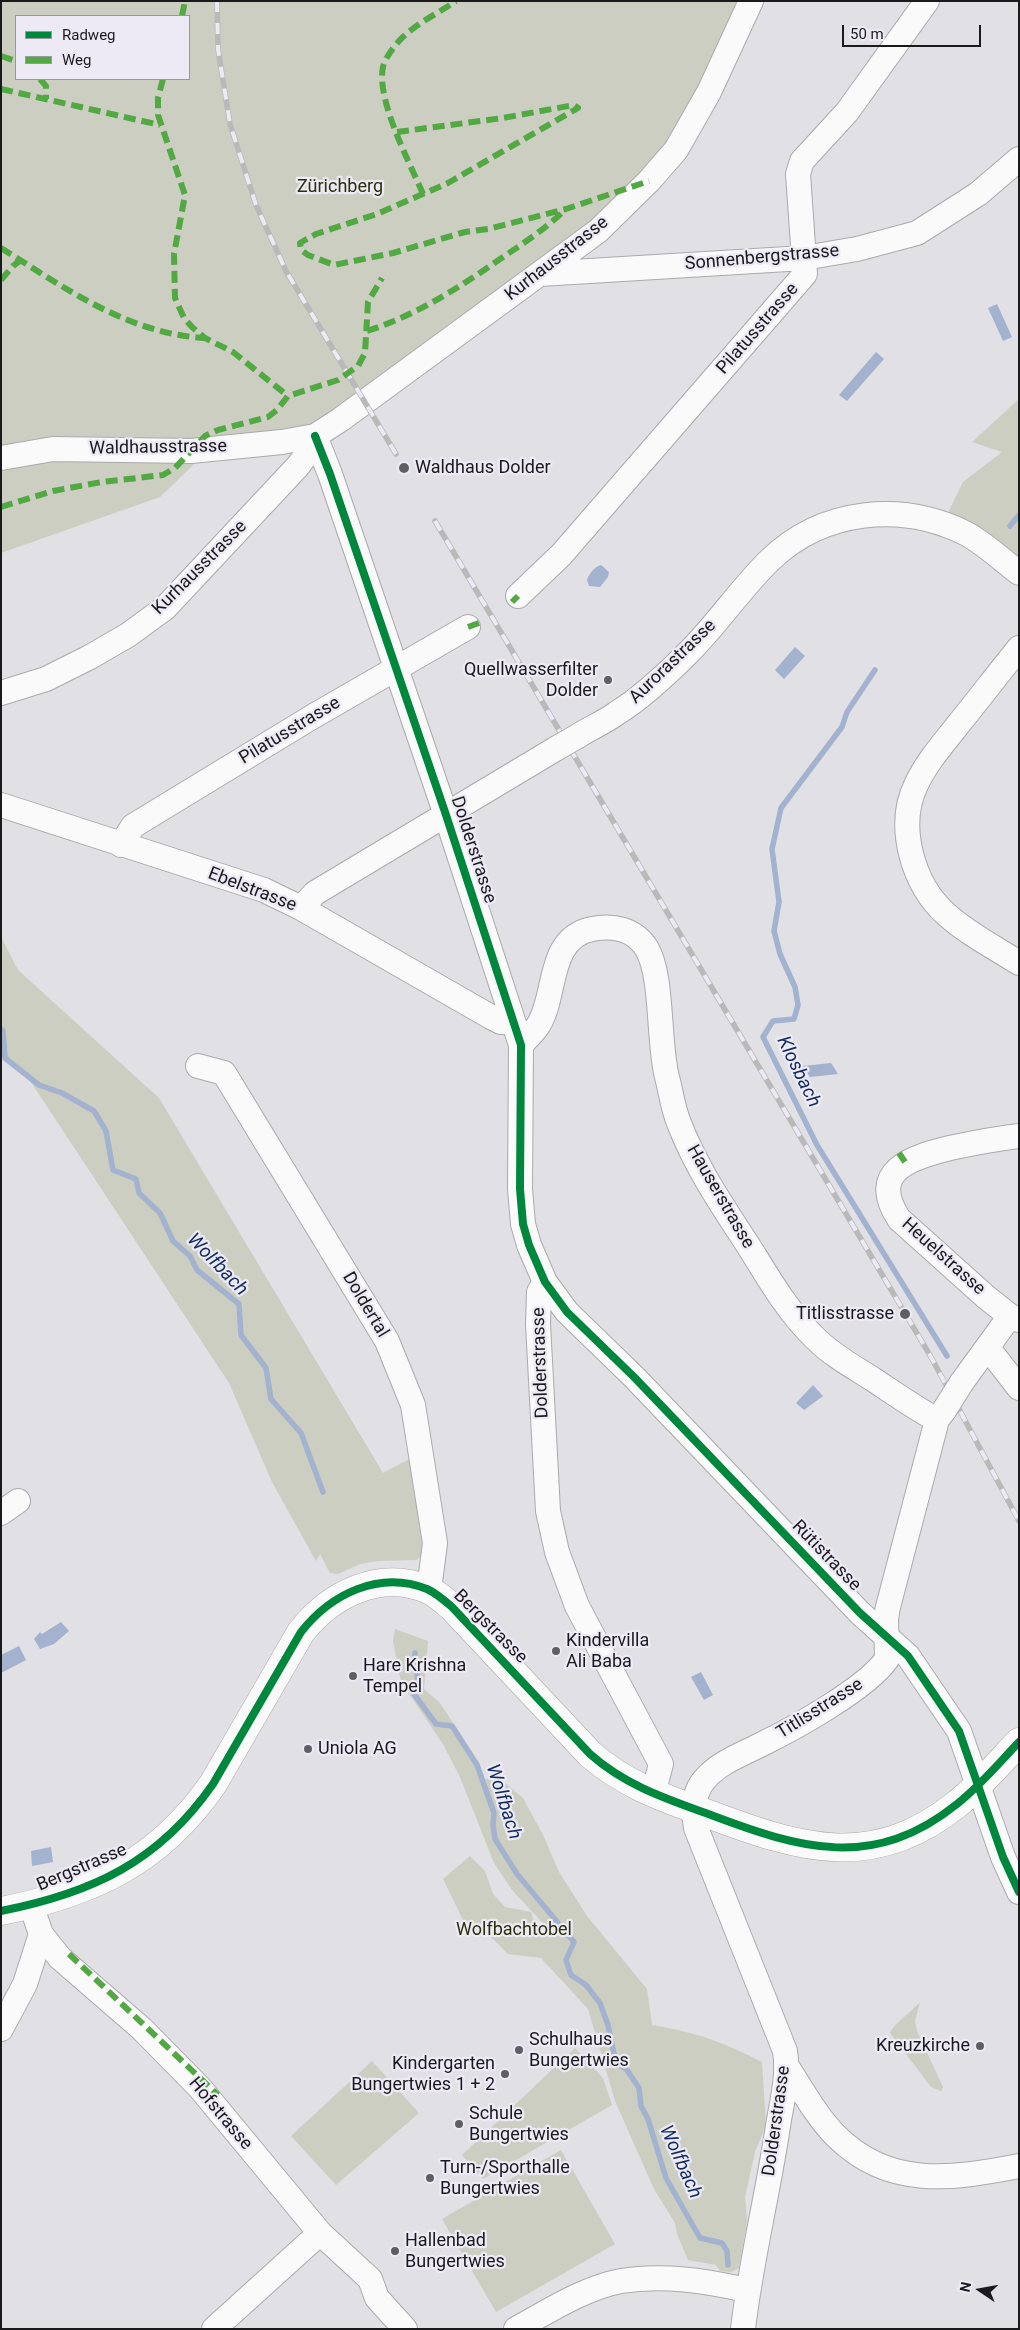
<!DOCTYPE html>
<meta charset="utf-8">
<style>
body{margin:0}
#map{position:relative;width:1020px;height:2330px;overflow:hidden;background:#e0e0e5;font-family:Roboto,sans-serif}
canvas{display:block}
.frame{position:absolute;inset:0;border:2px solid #1a1a1d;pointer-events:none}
.legend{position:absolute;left:15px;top:15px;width:175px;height:65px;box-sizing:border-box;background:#edeaf6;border:1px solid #99979f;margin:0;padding:6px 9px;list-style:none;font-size:15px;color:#1a1a1d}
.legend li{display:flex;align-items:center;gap:10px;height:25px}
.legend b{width:25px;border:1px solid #99979f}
.north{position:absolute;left:955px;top:2265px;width:50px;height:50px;-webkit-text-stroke:4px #edeaf6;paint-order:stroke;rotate:282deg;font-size:14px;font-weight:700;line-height:20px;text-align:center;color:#1a1a1d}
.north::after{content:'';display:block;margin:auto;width:18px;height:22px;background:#1a1a1d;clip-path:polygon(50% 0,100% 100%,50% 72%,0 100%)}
.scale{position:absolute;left:842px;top:25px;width:139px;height:22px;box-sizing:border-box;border:2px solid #1a1a1d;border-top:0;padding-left:6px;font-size:15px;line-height:18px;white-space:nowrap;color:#1a1a1d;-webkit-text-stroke:4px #edeaf6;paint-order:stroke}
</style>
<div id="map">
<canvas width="1020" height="2330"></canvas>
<div class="frame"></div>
<ul class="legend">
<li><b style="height:6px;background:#00873e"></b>Radweg</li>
<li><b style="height:6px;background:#52a943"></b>Weg</li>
</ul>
<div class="north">N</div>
<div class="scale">50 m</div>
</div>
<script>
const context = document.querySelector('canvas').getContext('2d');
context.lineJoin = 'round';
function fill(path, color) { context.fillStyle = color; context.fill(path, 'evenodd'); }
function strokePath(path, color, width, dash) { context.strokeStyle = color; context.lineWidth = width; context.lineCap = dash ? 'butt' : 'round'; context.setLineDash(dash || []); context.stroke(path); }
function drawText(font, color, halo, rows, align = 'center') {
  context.font = font + ' Roboto,sans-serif'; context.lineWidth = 4.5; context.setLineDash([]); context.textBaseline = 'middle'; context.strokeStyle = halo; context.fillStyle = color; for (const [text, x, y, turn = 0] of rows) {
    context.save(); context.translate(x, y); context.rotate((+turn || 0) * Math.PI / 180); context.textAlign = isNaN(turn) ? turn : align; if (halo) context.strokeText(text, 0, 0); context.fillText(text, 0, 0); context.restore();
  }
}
fill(new Path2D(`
 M1 1H750L649 181 315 430 215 444 160 497 1 553ZM16 16H189V79H16Z
 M1019 399V566L945 519 963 482 1002 452 972 442Z
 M1 937 18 970 159 1098 383 1473 415 1456 426 1553 416 1560 378 1561 360 1564 338 1574 330 1573 320 1554 316 1561 272 1482 229 1383 29 1079 1 1055Z
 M395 1629 428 1641 424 1689 440 1703 480 1764 482 1780 487 1779 493 1773 523 1798 543 1835 559 1872 587 1916 647 1989 652 2025C698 2033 721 2041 762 2062L766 2125 755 2152 745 2197 747 2221 739 2268 731 2272 720 2271 716 2265 688 2260 677 2234 675 2223 654 2189 615 2101 588 2009 541 1958 508 1954 492 1938 467 1928 443 1879 470 1856 485 1871 493 1894 505 1907 531 1912 537 1933 551 1932 512 1890 494 1863 460 1777 443 1744 401 1682 393 1641Z
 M920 2002 915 2021 917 2031 943 2087 941 2091 931 2087 890 2033C892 2026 913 2010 920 2002Z
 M575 2048 603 2078 612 2105 483 2179 462 2155Z
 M372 2061 419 2113 336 2185 291 2136Z
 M561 2150 615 2244 496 2312 442 2219Z`), '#cbcec1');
fill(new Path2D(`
 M997 304 1012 337 1003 341 988 308Z
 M876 352 884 359 847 401 839 395Z
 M601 565 609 572 608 577 600 587 589 586 587 580C589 574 594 567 601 565Z
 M795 647 805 656 784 679 775 670Z
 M831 1063 838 1074 810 1077 803 1066Z
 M813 1385 823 1396 804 1410 796 1403Z
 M61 1622 69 1631 54 1644 40 1649 34 1639 40 1632 42 1634Z
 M19 1646 26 1660 1 1673V1655Z
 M701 1672 713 1695 704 1700 691 1677Z
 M51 1847 53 1862 32 1866 31 1851Z`), '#a2b2cf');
strokePath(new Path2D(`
 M1010 526 1019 515
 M875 670 847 712 842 727 781 808 772 849 779 902 774 931 780 954 795 987 798 1005 794 1019 773 1021 763 1037 817 1145 947 1356
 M1 1029 3 1031 5 1058 39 1085 62 1093 94 1111 106 1131 113 1170 136 1179 139 1193 160 1213 173 1241 190 1256 197 1270 239 1304 241 1335 266 1368 271 1399 301 1433 323 1492
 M415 1653C414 1672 422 1677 414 1694L436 1724 452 1726 477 1765 494 1813 493 1825 495 1839 517 1874 574 1942 566 1960 571 1975 586 1985 600 2003 608 2025 614 2054 619 2064 627 2070 639 2088 641 2106 648 2119 666 2178 700 2238 722 2243 727 2251 728 2265`), '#a2b2cf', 5.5);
const minor = new Path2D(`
 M540 274 804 258 857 249 917 233 978 194 1019 159
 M315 436 330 474 446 815 521 1045 520 1189 523 1224 529 1245 545 1282 567 1312 634 1377 860 1613 908 1656 959 1731 1003 1857 1019 1892
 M1 458 53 449 191 451 282 442 315 436
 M518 596 561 555 805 274 798 174 802 161 847 112 927 1
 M1019 648C998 674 978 700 957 726 943 744 926 763 916 785 896 826 913 885 946 914 965 932 997 949 1019 963
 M1 693 46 679 90 657 128 635 165 608 298 466 309 451 315 436 340 420 598 231 649 181 676 150 709 92 751 1
 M578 736C590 728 605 722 617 713 643 697 668 673 689 652 718 623 741 588 770 560 823 509 902 501 967 534 985 544 1002 560 1019 573
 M1 805 264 890 301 908 491 1017 501 1022 513 1021
 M121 845 133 826 312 717 468 627
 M301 908 315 893 557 748
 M521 1045C527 1038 535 1031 539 1024 557 994 547 938 592 929 613 925 635 929 647 949 663 976 658 1043 667 1077 671 1092 673 1109 679 1123 697 1170 726 1211 753 1253 772 1284 790 1314 816 1339 833 1356 854 1367 874 1380 895 1394 915 1408 937 1420
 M198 1066 224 1073 387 1341 413 1405 435 1543 429 1590
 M1019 1136C995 1139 973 1143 950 1148 913 1157 867 1170 899 1219L986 1297 1010 1316 1019 1320
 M545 1282 539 1292 538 1324 548 1511 557 1552 577 1606 661 1764 653 1794
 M988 1348 1019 1388
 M962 1382 1010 1316
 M1 1513 18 1501
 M31 1905 41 1934 60 1958 142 2029 200 2088 320 2233 370 2279 377 2298 405 2329
 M1 2029 25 1984 41 1934
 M788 2068C803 2091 817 2117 836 2136 889 2189 952 2179 1019 2166
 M214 2329 320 2233
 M516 2329C549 2311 584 2288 621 2281 663 2274 706 2281 747 2290
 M743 2329C751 2260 768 2194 778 2126 782 2101 789 2076 785 2051L696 1828C693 1811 693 1791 706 1778 720 1762 743 1754 762 1744 795 1728 867 1688 887 1659L886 1618 888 1607 937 1420 945 1409`);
const major = new Path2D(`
 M1 1911C92 1893 159 1862 213 1784L301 1632C331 1594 379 1570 427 1589 436 1593 445 1601 452 1607L590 1754C626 1786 667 1799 711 1815 801 1849 874 1871 957 1804 980 1786 999 1763 1019 1742`);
strokePath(minor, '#aaaaae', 26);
strokePath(major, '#aaaaae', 29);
strokePath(minor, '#fafafb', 24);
strokePath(major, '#fafafb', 28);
const rail = new Path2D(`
 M217 1 218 49 230 124 256 205 286 271 396 454
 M435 521 931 1357 1019 1521`);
strokePath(rail, '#b9b9ba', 5.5);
strokePath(rail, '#edeaf6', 4, [11]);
const minorBridge = new Path2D(`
 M557 748 578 736
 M945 1409 962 1382`);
strokePath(minorBridge, '#aaaaae', 26, []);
strokePath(minorBridge, '#fafafb', 24);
strokePath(new Path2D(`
 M182 16 185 1
 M1 56 16 61
 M40 79 46 86V99
 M163 79 158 98V115L185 195 174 254 175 298 184 318 192 327 205 338 233 352 288 396
 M1 89 160 125
 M397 132 503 118 574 105 578 108 448 183 377 214 316 234 300 243 301 250 308 255 334 265 393 253 465 232 488 229 566 209 649 181
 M423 194C410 163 376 100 383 67 385 58 393 48 399 41 415 24 437 14 456 1
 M1 248C65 288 128 334 205 338
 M1 280 13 266 21 260
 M367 331C417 315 460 287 503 257 524 243 546 228 564 211
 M1 507 53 491 102 482 163 475 175 468 205 436 218 430 268 417 277 410 288 396 338 380 358 366 365 353 368 302 382 278
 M512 602 518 596
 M468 627 479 623
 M899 1153 905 1162
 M69 1954 218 2095`), '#52a943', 6, [12, 6]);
strokePath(new Path2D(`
 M315 436 330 474 446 815 521 1045 520 1189 523 1224 529 1245 545 1282 567 1312 634 1377 860 1613 908 1656 959 1731 1003 1857 1019 1892
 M1 1911C92 1893 159 1862 213 1784L301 1632C331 1594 379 1570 427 1589 436 1593 445 1601 452 1607L590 1754C626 1786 667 1799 711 1815 801 1849 874 1871 957 1804 980 1786 999 1763 1019 1742`), '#00873e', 8);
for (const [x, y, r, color] of [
 [404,468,6,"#5f5f63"],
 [608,680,5,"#5f5f63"],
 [905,1314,6,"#5f5f63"],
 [556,1651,5,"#5f5f63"],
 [353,1676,5,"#5f5f63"],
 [308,1749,5,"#5f5f63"],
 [980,2046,5,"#5f5f63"],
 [519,2050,5,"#5f5f63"],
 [505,2074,5,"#5f5f63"],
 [459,2124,5,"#5f5f63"],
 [430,2178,5,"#5f5f63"],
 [395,2251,5,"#5f5f63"]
]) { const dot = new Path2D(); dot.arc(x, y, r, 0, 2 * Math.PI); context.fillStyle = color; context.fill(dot); strokePath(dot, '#edeaf6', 2); }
drawText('18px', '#2b300a', '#edeaf6', [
 ["Zürichberg",340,187],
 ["Wolfbachtobel",514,1930]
]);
drawText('18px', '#1a1a1d', '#edeaf6', [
 ["Sonnenbergstrasse",762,258,-5],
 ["Kurhausstrasse",557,259,-38],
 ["Pilatusstrasse",758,329,-49],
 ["Waldhausstrasse",158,448,-1],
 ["Kurhausstrasse",200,568,-45],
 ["Aurorastrasse",673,662,-44],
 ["Pilatusstrasse",290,731,-31],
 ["Dolderstrasse",473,850,72],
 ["Ebelstrasse",252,890,21],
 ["Hauserstrasse",720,1197,60],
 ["Heuelstrasse",943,1257,42],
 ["Doldertal",365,1305,59],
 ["Dolderstrasse",541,1363,-92],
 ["Rütistrasse",826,1556,46],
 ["Bergstrasse",490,1627,45],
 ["Titlisstrasse",820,1709,-32],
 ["Bergstrasse",82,1868,-23],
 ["Hofstrasse",220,2114,50],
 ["Dolderstrasse",777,2121,-82]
]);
drawText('18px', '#1a1a1d', '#edeaf6', [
 ["Waldhaus Dolder",415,468],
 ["Quellwasserfilter",598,670,"right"],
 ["Dolder",598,691,"right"],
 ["Titlisstrasse",894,1314,"right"],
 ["Kindervilla",566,1641],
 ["Ali Baba",566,1662],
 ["Hare Krishna",363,1666],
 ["Tempel",363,1687],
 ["Uniola AG",318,1749],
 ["Schulhaus",529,2040],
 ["Bungertwies",529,2061],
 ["Kreuzkirche",970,2046,"right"],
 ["Kindergarten",495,2064,"right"],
 ["Bungertwies 1 + 2",495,2085,"right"],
 ["Schule",469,2114],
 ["Bungertwies",469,2135],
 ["Turn-/Sporthalle",440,2168],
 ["Bungertwies",440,2189],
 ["Hallenbad",405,2241],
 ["Bungertwies",405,2262]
], 'left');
drawText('italic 19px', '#112b5d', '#edeaf6', [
 ["Klosbach",798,1072,64],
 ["Wolfbach",217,1265,46],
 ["Wolfbach",503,1802,72],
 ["Wolfbach",680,2162,66]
]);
</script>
